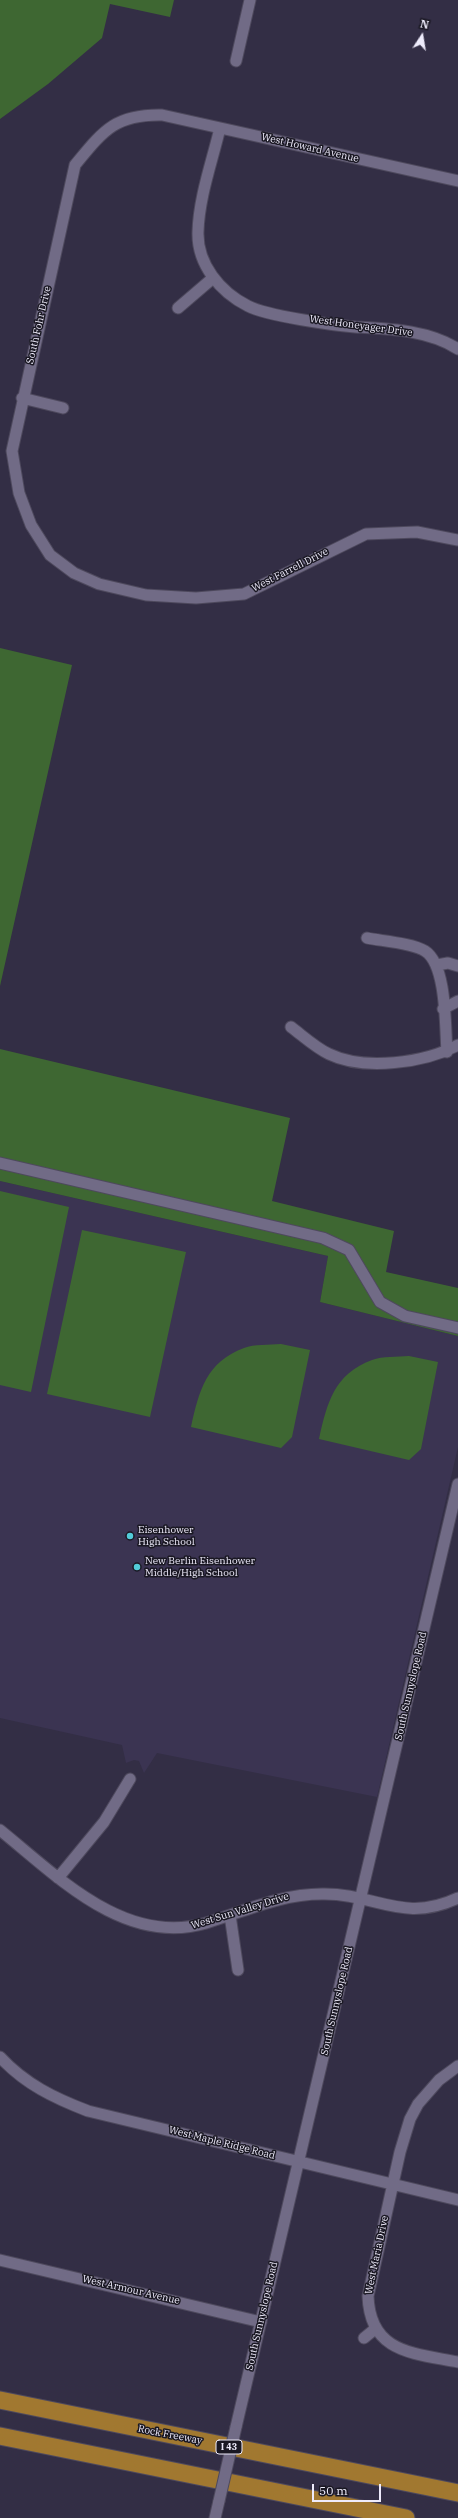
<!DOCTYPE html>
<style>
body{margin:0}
#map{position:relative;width:458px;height:2518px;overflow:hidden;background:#332e45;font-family:"IBM Plex Serif",serif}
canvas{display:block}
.north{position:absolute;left:402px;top:16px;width:40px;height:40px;-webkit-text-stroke:3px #1a1823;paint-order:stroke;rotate:12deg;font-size:11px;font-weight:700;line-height:16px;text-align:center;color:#eeebfb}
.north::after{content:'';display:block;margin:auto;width:14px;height:18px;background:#eeebfb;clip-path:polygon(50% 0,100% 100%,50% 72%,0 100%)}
.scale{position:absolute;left:312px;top:2484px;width:69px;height:18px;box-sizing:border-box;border:2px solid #eeebfb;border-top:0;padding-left:5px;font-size:12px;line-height:14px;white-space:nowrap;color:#eeebfb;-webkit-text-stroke:3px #1a1823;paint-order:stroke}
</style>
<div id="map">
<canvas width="458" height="2518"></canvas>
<div class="north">N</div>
<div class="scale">50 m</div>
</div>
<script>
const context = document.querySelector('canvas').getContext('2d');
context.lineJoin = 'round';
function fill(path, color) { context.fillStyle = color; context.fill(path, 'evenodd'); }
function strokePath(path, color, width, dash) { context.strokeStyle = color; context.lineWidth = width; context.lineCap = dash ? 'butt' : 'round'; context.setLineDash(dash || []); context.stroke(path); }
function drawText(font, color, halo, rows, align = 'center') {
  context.font = font + ' "IBM Plex Serif",serif'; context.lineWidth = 3; context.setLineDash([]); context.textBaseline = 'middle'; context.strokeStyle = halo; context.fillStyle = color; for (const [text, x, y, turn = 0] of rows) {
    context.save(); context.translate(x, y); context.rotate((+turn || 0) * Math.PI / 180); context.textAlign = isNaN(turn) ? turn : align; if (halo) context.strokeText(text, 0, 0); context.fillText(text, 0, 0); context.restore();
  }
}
fill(new Path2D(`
 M0 1181 328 1256 320 1302 458 1336V1447L377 1797 157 1753 144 1773 139 1761 134 1760 126 1763 122 1745 0 1718Z`), '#3b3452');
fill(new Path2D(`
 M0 0H174L170 17 110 4 102 38 48 84 0 119Z
 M0 648 72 665 0 986Z
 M0 1049 290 1118 272 1201 394 1231 386 1272 458 1288V1336L320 1302 328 1256 0 1181Z
 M0 1191 69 1207 31 1392 0 1385Z
 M82 1230 186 1252 150 1417 47 1394Z
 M281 1344 310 1350 292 1437 281 1448 191 1427C199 1391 206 1362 244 1348 254 1344 269 1345 281 1344Z
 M409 1356 438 1362 421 1449 409 1460 319 1439C327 1403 334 1374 372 1360 383 1356 397 1357 409 1356Z`), '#3e6732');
const minor = new Path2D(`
 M236 61 250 0
 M220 128C212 162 199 197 198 232 197 264 220 292 248 306 267 316 333 325 355 327 390 329 428 330 458 349
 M458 181 162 115C115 114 103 131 75 165L12 451 19 493 31 525 50 555 74 573 99 584 146 595 196 598 244 594 366 534 417 532 458 540
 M178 308 213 278
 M22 398 63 408
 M367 938C382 941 412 943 425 951 447 965 445 1027 447 1052
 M437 965 448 963 458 966
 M443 1009 458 1001
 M291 1027C303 1036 316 1048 329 1054 364 1071 425 1063 458 1045
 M0 1163 323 1238 349 1250 380 1302 405 1316 458 1328
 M0 1830C57 1876 125 1947 206 1923 245 1911 281 1894 322 1894 375 1893 403 1924 458 1898
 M58 1878 104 1822 130 1779
 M230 1915 238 1970
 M0 2057C25 2084 54 2098 88 2111L458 2200
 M458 2066 439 2080 418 2104 410 2119 400 2152 368 2296C370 2353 413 2353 458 2362
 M0 2260 261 2322
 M364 2338 375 2329
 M236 2427 458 1484
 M215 2518 219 2501`);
const highway = new Path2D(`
 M0 2400 458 2493
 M0 2436 406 2518`);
strokePath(minor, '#4e495d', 13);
strokePath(highway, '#4e495d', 19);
strokePath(minor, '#716b86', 11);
strokePath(highway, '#a17830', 17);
const minorBridge = new Path2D(`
 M219 2501 236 2427`);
strokePath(minorBridge, '#4e495d', 13, []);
strokePath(minorBridge, '#716b86', 11);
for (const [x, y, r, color] of [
 [130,1536,4,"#52cbd9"],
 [137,1567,4,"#52cbd9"]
]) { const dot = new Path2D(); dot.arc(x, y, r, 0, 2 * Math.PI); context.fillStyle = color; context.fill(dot); strokePath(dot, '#1a1823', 1.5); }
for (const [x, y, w] of [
 [229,2447,26]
]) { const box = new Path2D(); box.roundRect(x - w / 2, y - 7, w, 14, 3); context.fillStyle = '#1a1823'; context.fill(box); strokePath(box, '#eeebfb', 1); }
drawText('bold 9px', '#eeebfb', null, [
 ["I 43",229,2447]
]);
drawText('10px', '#eeebfb', '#1a1823', [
 ["West Howard Avenue",310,148,13],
 ["South Fohr Drive",39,325,-77],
 ["West Honeyager Drive",361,326,8],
 ["West Farrell Drive",290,570,-27],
 ["South Sunnyslope Road",411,1686,-77],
 ["West Sun Valley Drive",240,1911,-17],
 ["South Sunnyslope Road",337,2001,-77],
 ["West Maple Ridge Road",222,2143,14],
 ["West Maria Drive",377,2255,-78],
 ["West Armour Avenue",131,2290,13],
 ["South Sunnyslope Road",262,2316,-77],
 ["Rock Freeway",170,2435,11]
]);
drawText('10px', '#eeebfb', '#1a1823', [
 ["Eisenhower",138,1530],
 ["High School",138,1542],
 ["New Berlin Eisenhower",145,1561],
 ["Middle/High School",145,1573]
], 'left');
</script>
